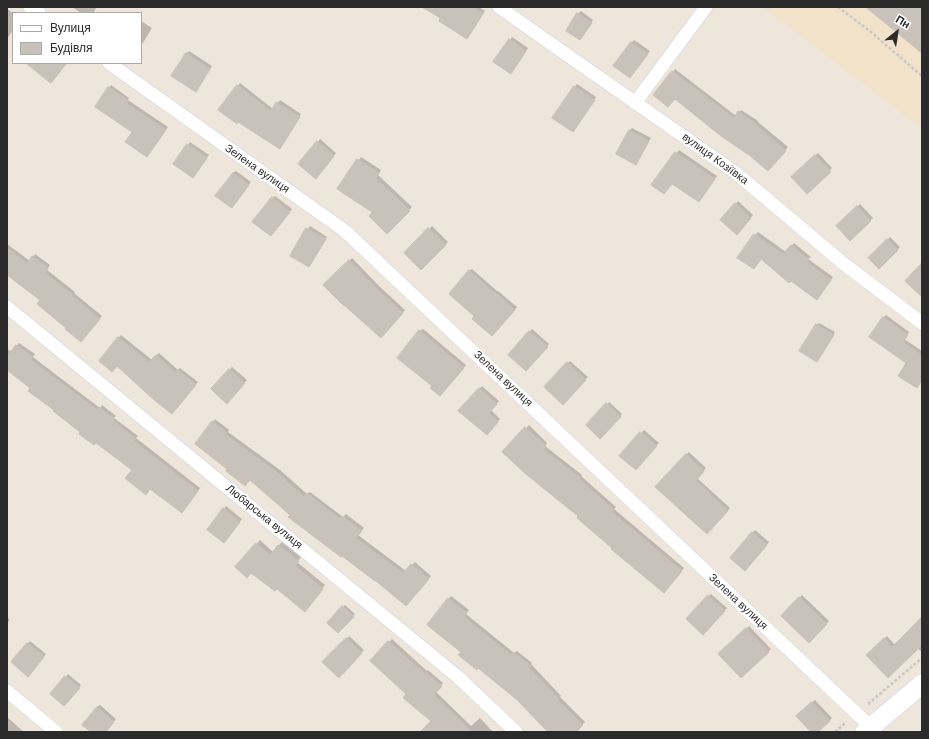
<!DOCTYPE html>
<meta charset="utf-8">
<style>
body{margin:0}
#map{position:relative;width:929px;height:739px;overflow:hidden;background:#eee5db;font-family:Arial,sans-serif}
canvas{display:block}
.frame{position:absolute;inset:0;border:8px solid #2b2b2b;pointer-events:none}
.legend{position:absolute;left:12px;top:12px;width:130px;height:52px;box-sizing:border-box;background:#fff;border:1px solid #aaa;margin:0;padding:5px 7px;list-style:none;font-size:12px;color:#2b2b2b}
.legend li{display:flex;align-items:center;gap:8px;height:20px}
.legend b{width:20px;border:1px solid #aaa}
.north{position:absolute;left:877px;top:12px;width:40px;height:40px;-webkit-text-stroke:3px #fff;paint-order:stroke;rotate:30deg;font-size:11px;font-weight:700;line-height:16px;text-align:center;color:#2b2b2b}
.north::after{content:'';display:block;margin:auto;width:14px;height:18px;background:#2b2b2b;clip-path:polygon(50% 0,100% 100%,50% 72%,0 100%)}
</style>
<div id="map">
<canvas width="929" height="739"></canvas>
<div class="frame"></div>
<ul class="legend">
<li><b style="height:5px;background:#fff"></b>Вулиця</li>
<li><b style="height:11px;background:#c9c2bb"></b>Будівля</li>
</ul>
<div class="north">Пн</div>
</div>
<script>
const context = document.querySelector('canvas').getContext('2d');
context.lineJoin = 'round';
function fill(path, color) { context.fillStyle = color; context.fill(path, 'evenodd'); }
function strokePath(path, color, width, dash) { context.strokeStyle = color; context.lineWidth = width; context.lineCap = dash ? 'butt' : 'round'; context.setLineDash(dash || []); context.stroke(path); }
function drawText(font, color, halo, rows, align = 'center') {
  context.font = font + ' Arial,sans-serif'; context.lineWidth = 4; context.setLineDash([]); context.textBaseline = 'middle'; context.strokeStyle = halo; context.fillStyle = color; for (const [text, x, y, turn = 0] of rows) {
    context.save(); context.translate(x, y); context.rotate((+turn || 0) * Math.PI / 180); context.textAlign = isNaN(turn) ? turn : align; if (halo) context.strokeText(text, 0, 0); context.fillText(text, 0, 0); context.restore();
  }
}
fill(new Path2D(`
 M763 7H922V128L765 9Z`), '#f1e2c9');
fill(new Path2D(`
 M72 7H97L93 13H81Z
 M424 7H479L485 11 469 35Z
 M7 9 13 13V30L7 39Z
 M581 11 593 20 582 37 578 14Z
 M141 21 152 28 141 46Z
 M512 37 528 48 513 70 510 40Z
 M634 40 650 51 632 74 614 65Z
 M189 51 212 66 198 88 186 54Z
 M675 69 736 116 741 110 758 121V122L788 147 770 168 750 155 675 98 673 72Z
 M240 83 273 109 280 100 301 114 282 145 220 109Z
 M577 84 596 97 575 128 553 118Z
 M111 85 129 98 128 100 168 127 147 156 109 88Z
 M632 128 651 138 636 163 629 131Z
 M320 139 336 153 318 175V142Z
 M190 142 209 155 195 174 188 145Z
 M679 150 717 176 701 199 672 183 653 184Z
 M818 153 832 168 807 192 793 177Z
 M361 157 381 170 378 175 412 207 387 232 374 212 338 189Z
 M236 171 251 182 234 204 233 173Z
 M275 196 292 209 273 233 272 198Z
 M738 201 753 215 739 231 722 220Z
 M860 204 873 218 850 239 837 226Z
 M310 226 327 237 311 264 291 255Z
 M432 226 448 242 421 268 405 253Z
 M758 232 786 252 794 243 811 257 808 259 833 277 819 296 762 258 754 268 739 257Z
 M890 237 900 247 879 268 869 258Z
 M7 244 30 261 35 254 50 265 47 270 75 292 74 293 102 316 83 338 68 328 42 300 7 274Z
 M352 258 379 286 405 310 381 336 325 285Z
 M472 269 497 291H498L517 307 495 332 475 316 469 271Z
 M886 315 909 332 904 339 922 351V380L919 385 883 318Z
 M819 323 835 332 817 361V325Z
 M423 329 466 365 442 393 433 386 420 331Z
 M532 329 549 344 526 370 509 355Z
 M121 335 152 360 159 353 178 370 180 368 198 382 174 410 117 365 100 361Z
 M19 343 35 354 33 357 59 377 100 408 102 405 116 416 114 418 138 436 136 438 200 488 184 509 151 488 134 469 82 432 32 387 7 369V349L12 352Z
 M570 361 588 377 563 403 545 387Z
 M232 367 247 380 227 402 212 389Z
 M482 386 499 401 491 410 500 419 489 431 459 411Z
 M609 402 622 414 600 438 587 425Z
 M215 419 229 430 228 432 280 470 307 494 310 492 343 517 346 514 364 528 358 535 406 571 415 562 431 576 409 602 376 579 291 515 250 479 229 469 213 422Z
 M529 425 547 443 545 446 582 475 581 476 616 507 614 509 684 568 666 589 613 548 579 516 504 452Z
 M644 430 659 443 638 466 621 456Z
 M689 452 706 468 697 478 730 508 707 533 656 487Z
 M226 506 242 519 227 539 224 509Z
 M755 530 769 542 747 567 731 558Z
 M260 540 273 552 282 542 301 557 297 562 325 585 308 607 252 572 237 567Z
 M711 594 727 608 703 634 687 619Z
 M802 595 829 621 809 642 782 616Z
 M451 596 469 610 466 614 514 653 517 651 532 663 531 664 561 696 560 697 585 722 574 732H550L517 698 428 625Z
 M345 605 355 614 338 632 328 623Z
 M7 617 10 620 7 623Z
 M922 618V652L917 648 868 655 887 636 895 645Z
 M749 626 771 649 741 677 720 654Z
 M349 636 364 650 339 677 324 662Z
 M392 639 427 671 428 670 443 683 436 692 471 726 480 718 493 732H428L432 721 408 694 372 661Z
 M30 641 46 654 30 673 12 662Z
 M68 674 81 685 67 703 66 677Z
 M815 700 832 718 817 732H812L797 716Z
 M100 705 116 719 105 732H92L97 707Z
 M7 717 24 732H7Z`), '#0003');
const building = new Path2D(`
 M422 7H473L483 14 467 39 439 21 440 18Z
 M866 7H922V53Z
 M577 13 592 23 580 40 566 31Z
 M509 39 526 51 511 74 493 62Z
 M631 42 648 54 630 78 613 66Z
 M186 53 210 69 196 92 171 76Z
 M26 63H67L51 83Z
 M672 71 734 118 738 111 756 124V125L786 151 768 171 749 155 721 136 675 99 668 107 653 95Z
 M237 85 271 111 276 102 300 117 280 149 238 122 237 124 218 110Z
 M574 86 595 100 573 132 552 118Z
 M108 87 128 100 126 103 166 130 147 157 125 142 132 132 95 107Z
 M629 130 649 141 636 165 616 154Z
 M317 141 334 156 316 179 298 164Z
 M187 144 207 158 193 178 173 164Z
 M675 152 715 179 699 202 672 184 664 194 651 185Z
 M815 155 831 172 807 194 791 177Z
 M357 159 379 173 376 178 410 211 387 234 369 216 372 212 337 189Z
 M233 173 249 185 232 208 215 196Z
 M272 197 290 212 271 236 252 222Z
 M735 203 751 218 737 235 720 220Z
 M857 206 871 221 850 241 836 226Z
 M306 228 326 239 309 267 290 256Z
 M428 228 446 245 421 270 404 253Z
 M754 234 783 254 791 245 809 260 807 262 831 280 817 300 791 281 789 283 761 259 754 269 737 258Z
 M887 239 898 250 879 269 868 258Z
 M7 248 27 263 32 256 48 268 45 273 73 295 72 296 100 319 81 342 65 329 66 328 37 304 40 300 7 275Z
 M349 260 376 288 403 313 381 338 344 305H343L323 285Z
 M922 263V297L905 281Z
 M469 270 494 293 495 292 515 310 492 336 472 319 474 316 449 294Z
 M883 317 908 335 903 342 922 355V380L917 388 898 376 906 363 869 337Z
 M816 324 834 335 817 362 799 351Z
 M419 330 464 368 440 396 430 388 432 386 397 358Z
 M529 331 548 347 526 371 508 355Z
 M118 337 149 362 156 355 175 372 177 369 196 385 172 414 153 399 117 366 112 372 99 361Z
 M16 345 33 357 31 360 56 379 97 410 99 407 114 419 113 421 136 439 134 441 198 491 182 513 150 489 146 495 125 478 132 470 96 443 94 445 79 434 80 432 53 411 54 410 28 391 30 388 7 370V357Z
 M567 362 586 380 563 405 544 387Z
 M229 369 245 383 227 404 211 389Z
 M479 388 497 404 489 413 498 422 487 435 458 411Z
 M606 403 621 417 600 439 586 425Z
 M212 421 227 433 226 435 278 473 304 497 307 493 340 519 342 516 362 531 356 538 403 573 411 564 429 579 406 606 376 581H375L342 556 341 557 288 517 290 515 250 480 245 486 226 471 227 469 195 444Z
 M525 427 546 446 543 449 580 478 579 479 614 510 612 512 682 571 664 593 611 549 612 548 577 518 578 516 527 475 502 452Z
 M640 432 657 446 636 470 619 456Z
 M686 454 704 471 696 481 728 511 707 534 655 487Z
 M223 508 240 522 224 543 207 530Z
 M752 532 767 545 745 571 730 558Z
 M256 543 270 555 278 545 299 561 295 566 323 589 305 612 277 589 275 591 251 573 247 578 235 567Z
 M708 595 725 611 703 635 686 619Z
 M799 597 827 624 809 643 781 616Z
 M448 598 467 613 464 617 511 655 513 652 531 666 529 668 559 699 558 700 583 725 576 732H548L516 699 478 668 477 670 458 655 461 652 427 625Z
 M342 606 354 617 338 633 327 623Z
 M922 617V645L888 678 866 655 884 638 892 647Z
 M746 628 769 652 741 678 718 654Z
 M346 638 362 653 339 678 322 662Z
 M388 641 424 673 425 672 442 686 434 695 472 732H420L431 721 403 698 406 694 370 661Z
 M27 643 44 657 28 677 11 662Z
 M65 676 80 688 64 706 50 694Z
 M812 702 830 721 818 732H811L796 716Z
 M97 707 114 722 106 732H91L82 725Z`);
fill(building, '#c9c2bb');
strokePath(building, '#cac1b4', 1);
const street = new Path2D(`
 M30 7 39 13
 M499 7 540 36 736 173 844 264 922 323
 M109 63 345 231 871 727
 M635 103 706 7
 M7 307 458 677 516 732
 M7 691 56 732`);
const secondary = new Path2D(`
 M865 732 922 684`);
strokePath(street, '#d0d5e5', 14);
strokePath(secondary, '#d0d5e5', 20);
strokePath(new Path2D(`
 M838 7 871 32 922 76
 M868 704 922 658
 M835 732 845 723`), '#c8c8c8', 2.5, [3, 2]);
strokePath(street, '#fff', 13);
strokePath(secondary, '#fff', 19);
drawText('11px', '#2b2b2b', '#fff', [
 ["вулиця Козіївка",715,159,36],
 ["Зелена вулиця",257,169,35],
 ["Зелена вулиця",503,379,43],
 ["Любарська вулиця",264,517,39],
 ["Зелена вулиця",738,602,43]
]);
</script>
